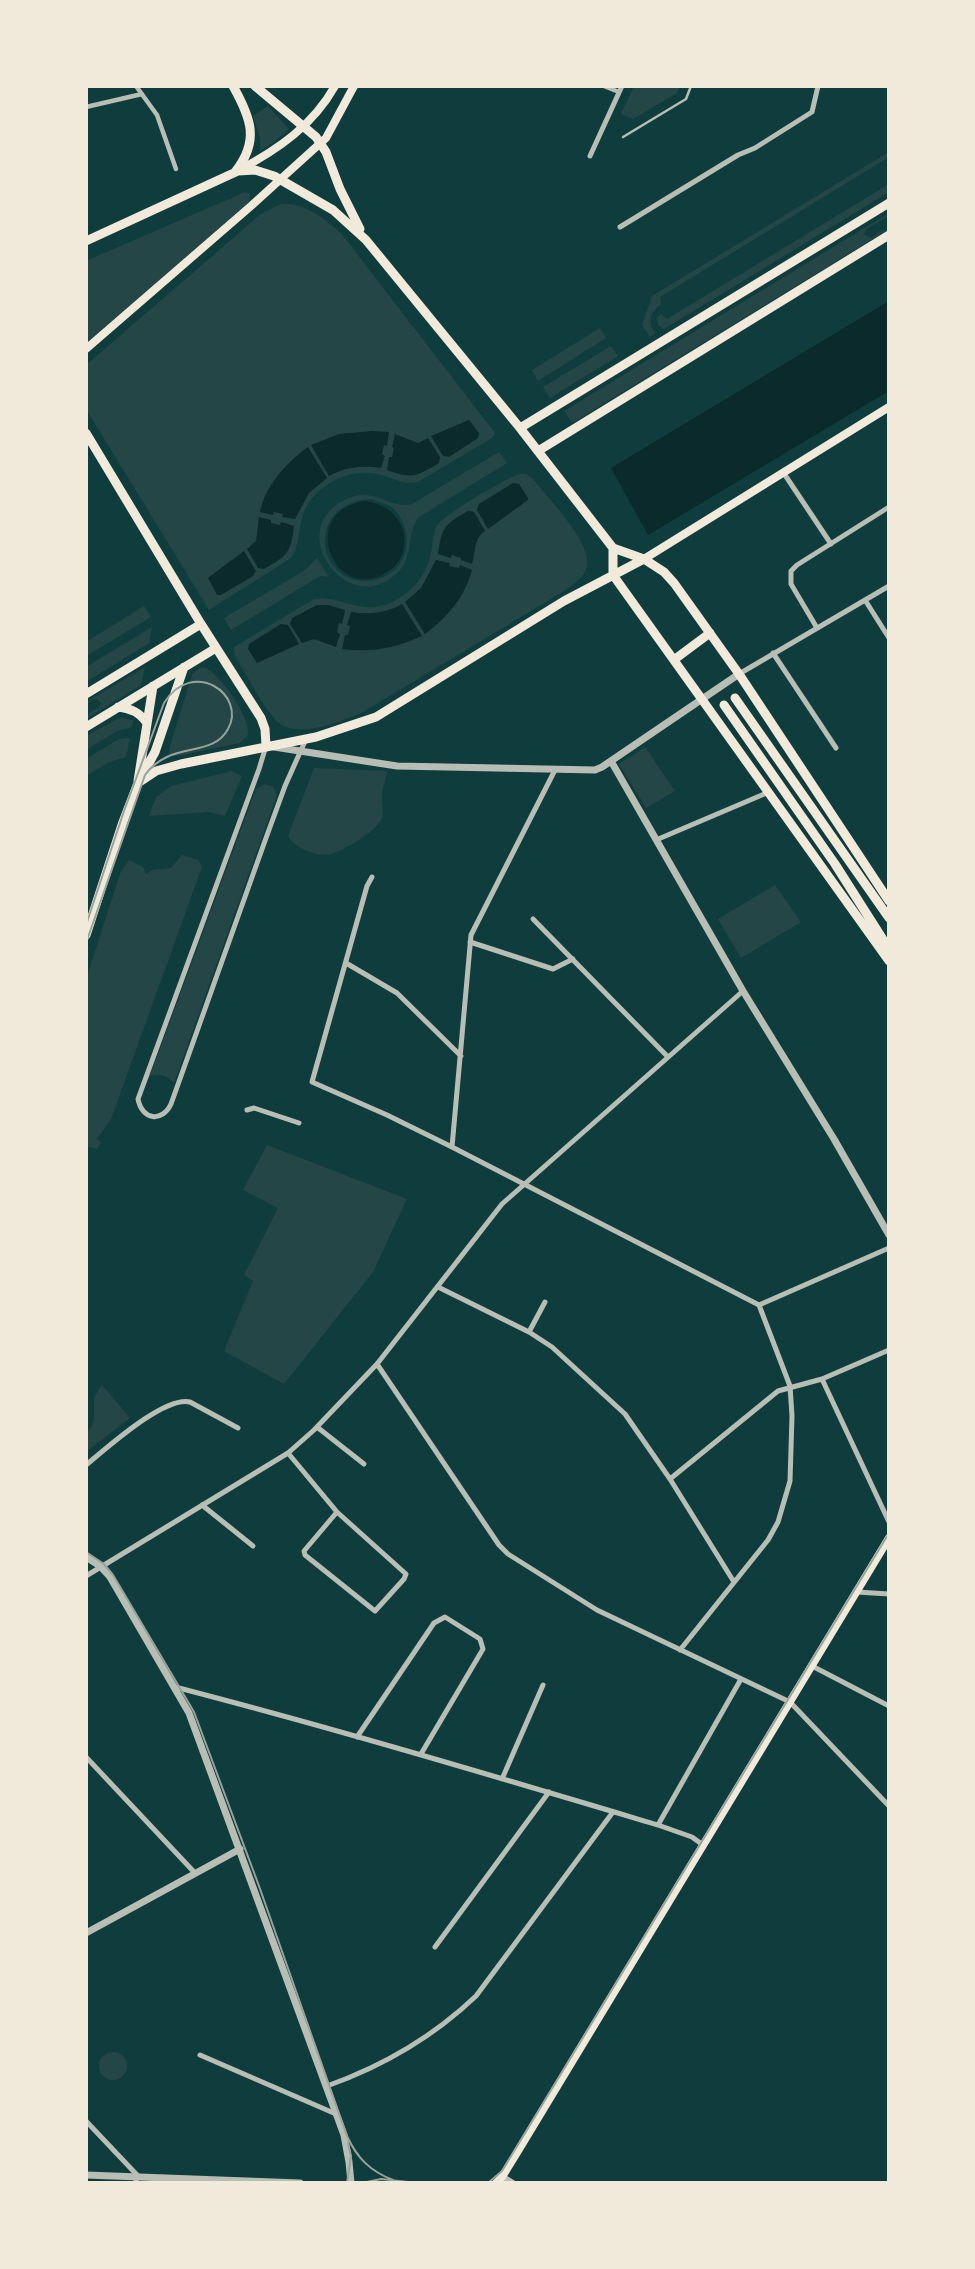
<!DOCTYPE html>
<style>
body{margin:0}
#map{position:relative;width:975px;height:2269px;overflow:hidden;background:#0f3d3e;font-family:Cabin,sans-serif}
canvas{display:block}
.frame{position:absolute;inset:0;border:88px solid #f1e9da;pointer-events:none}
</style>
<div id="map">
<canvas width="975" height="2269"></canvas>
<div class="frame"></div>
</div>
<script>
const context = document.querySelector('canvas').getContext('2d');
context.lineJoin = 'round';
function fill(path, color) { context.fillStyle = color; context.fill(path, 'evenodd'); }
function strokePath(path, color, width, dash) { context.strokeStyle = color; context.lineWidth = width; context.lineCap = dash ? 'butt' : 'round'; context.setLineDash(dash || []); context.stroke(path); }
fill(new Path2D(`
 M634 86H680L677 93 633 119 621 114Z
 M268 106 289 129 274 142 260 151V138L253 116Z
 M889 152V157L660 297 661 304C650 313 647 321 655 333L650 337 642 325 652 296Z
 M889 184V192L664 329 658 325 657 318 661 314 667 319Z
 M245 192 250 194 249 202 86 345V261Z
 M281 204C306 203 322 217 341 233L495 433 492 438 418 482C402 486 388 474 371 473 341 470 307 491 301 522 298 535 299 546 291 558L209 610 86 409V365L261 214Z
 M889 213V216L866 229 864 235 872 238 879 232 889 229 572 423 564 411Z
 M600 328 606 338 538 381 532 370Z
 M611 346 618 356 550 398 543 387Z
 M499 452 507 463 419 517C406 533 414 555 399 571 349 624 279 526 349 498 377 487 389 510 412 504ZM371 499C378 502 385 503 391 507 408 520 412 549 399 565 391 575 378 581 366 581 312 580 309 501 371 499Z
 M519 474H526L532 478C547 497 593 543 587 567 584 577 576 582 569 588L363 712C343 721 299 739 279 723 267 714 243 669 234 654V647L314 599C339 594 358 615 388 604 410 595 427 576 431 552 433 543 433 534 437 526 444 514 505 479 519 474Z
 M317 558 329 577 321 576 315 579 231 630 224 618 304 571Z
 M144 606 151 617 86 656V642Z
 M152 627 149 643 86 682V667Z
 M145 667 141 685 86 719 90 712 99 708 101 703 97 699H93L86 705V702Z
 M204 667C221 675 250 716 248 735L240 743 178 756H172L169 752 170 746 192 675 198 669Z
 M119 718 133 720 132 727 117 731 86 750V736Z
 M130 738 126 757 109 762 86 776V759L119 739Z
 M645 747 675 791 646 808 619 764Z
 M314 768 388 771C386 778 383 786 382 793 381 803 385 810 381 820 375 832 344 850 331 854 318 858 293 847 288 836Z
 M232 771 242 776 225 816 209 812 149 816 156 797 171 786Z
 M265 784 273 787 277 795 174 1083C166 1075 161 1073 150 1076L256 789Z
 M182 855 198 860 202 867 111 1119 97 1139 101 1142 97 1149 86 1146V979L121 871 129 860 143 867 146 874 152 870 171 868Z
 M775 885 801 922 741 958 718 919Z
 M267 1145 407 1199 373 1272 284 1384 224 1351 253 1281 244 1275 278 1208 243 1190Z
 M102 1385 130 1418 86 1452V1436L94 1421V1397Z
 M99 2066a14 14 0 1 1 28 0a14 14 0 1 1-28 0Z`), '#244646');
fill(new Path2D(`
 M889 301V391L648 535 611 468Z
 M469 420 479 433 478 438 449 457 443 456 431 436Z
 M372 431 389 432 387 446 384 445 382 454 385 456 381 468C363 465 345 467 329 476L311 445 339 434Z
 M395 434 418 443 428 438 440 457 439 463C416 477 412 479 387 470L389 457H392L394 448 392 447Z
 M308 447 327 478 309 493 295 519 282 517 283 514 274 512 273 515 260 512C265 486 286 463 308 447Z
 M513 483 519 484 528 498V500L488 529 477 510 479 504Z
 M365 501C391 504 410 525 403 552 400 561 395 567 387 572 336 606 295 512 365 501Z
 M468 511 474 512 485 531C473 539 476 552 472 564L461 560V558L452 555 451 558 438 554C442 527 444 525 468 511Z
 M259 517 271 520V523L280 525 281 522 294 526C291 553 287 556 264 569L258 568 247 549 256 541Z
 M244 551 256 571 253 576 221 595H217L208 578Z
 M436 560 450 563 449 566 459 568 460 565 472 570C465 597 447 618 425 634L405 602 421 588Z
 M402 604 422 636C396 648 370 653 342 649L345 635H348L350 626 347 625 351 612C369 615 386 613 402 604Z
 M317 605H328L345 610 342 624 339 623 337 632 340 634 336 647 314 639 302 643 290 624 292 618Z
 M281 624 288 625 299 644 257 663 248 649 249 644Z`), '#0a2a2b');
strokePath(new Path2D(`
 M623 137 686 99 691 86`), '#b8beb3', 2.5);
strokePath(new Path2D(`
 M136 86 157 115 176 169
 M604 86 619 92
 M86 107 142 94`), '#b8beb3', 4.5);
strokePath(new Path2D(`
 M590 156 622 86
 M620 227 738 155 755 148 812 112 818 86
 M783 472 831 544
 M865 600 889 638
 M817 628 791 584V571L797 565 889 507
 M773 653 836 748
 M739 674 889 586
 M266 746 259 769 138 1099C142 1120 162 1123 171 1104L266 838 285 786 306 739
 M656 840 769 792
 M372 877 367 886 312 1082 387 1115 452 1147 759 1305
 M533 919 668 1057
 M470 942 553 969 573 959
 M346 963 397 993 461 1056
 M247 1110 254 1108 299 1123
 M452 1147 471 935 555 770
 M438 1287 529 1332 552 1347 625 1414 670 1479 734 1582
 M759 1305 889 1248
 M529 1332 545 1302
 M377 1364 499 1545 508 1554 597 1610 790 1702 889 1806
 M822 1379 889 1522
 M317 1427 364 1464
 M288 1453 337 1512 406 1574 404 1579 375 1611 305 1555 304 1551 337 1512
 M86 1465C107 1448 164 1396 190 1402L238 1428
 M670 1479 778 1391 822 1379 889 1350
 M202 1505 253 1546
 M86 1576 288 1453 314 1430 377 1364 502 1204 743 991
 M857 1592 889 1594
 M680 1650 768 1540 778 1522 790 1481 792 1416 790 1386 759 1305
 M812 1666 889 1706
 M175 1687C337 1729 497 1777 658 1825L692 1837 703 1845
 M357 1737 434 1623 445 1617 480 1639 483 1649 421 1754
 M86 1757 195 1873
 M502 1779 543 1685
 M658 1825 741 1679
 M435 1947 549 1792
 M200 2055 336 2114
 M327 2086C383 2066 432 2038 476 1996L613 1812
 M86 2121 138 2176 135 2183`), '#b8beb3', 5);
strokePath(new Path2D(`
 M274 747 397 766 595 770 602 767 739 674
 M611 761 743 991 834 1139 889 1235
 M86 1557 100 1566 110 1577 189 1713 344 2135 349 2162 351 2183
 M86 1933 240 1849
 M86 2175 300 2183
 M502 2177 512 2183`), '#b8beb3', 7);
strokePath(new Path2D(`
 M239 170C279 149 313 125 335 86
 M86 349 251 206 326 138 354 86
 M644 559 889 407
 M496 2183 502 2177 518 2151 889 1538`), '#f1e9da', 8);
strokePath(new Path2D(`
 M233 86C251 118 260 141 235 172
 M255 86 316 137 326 152 340 189 360 229
 M86 241 238 171 255 170 274 176 333 210 366 240 520 428 613 548 644 559 664 572 674 583 739 674 889 901
 M520 428 889 203
 M86 433 201 624 261 718 265 729 266 746
 M538 451 889 235
 M613 575 889 961
 M613 575V548
 M675 659 710 633
 M86 694 201 624
 M735 698 889 918
 M724 705 835 864 889 949
 M118 707C132 709 139 712 147 723
 M86 727 216 648
 M138 781 153 686
 M138 783 156 771 181 764 316 737 376 717 564 601 644 559
 M86 935 123 822 138 783 155 752 184 667`), '#f1e9da', 9);
strokePath(new Path2D(`
 M86 925 124 811 164 703C193 657 247 695 228 729 212 759 170 740 145 775L86 943
 M86 1552 104 1564 113 1575 194 1712 259 1886 347 2136C357 2158 370 2171 393 2180
 M347 2183 351 2156 348 2143
 M362 2183 381 2179 417 2183
 M488 2183 502 2171 889 1533`), '#97a49c', 2);
</script>
